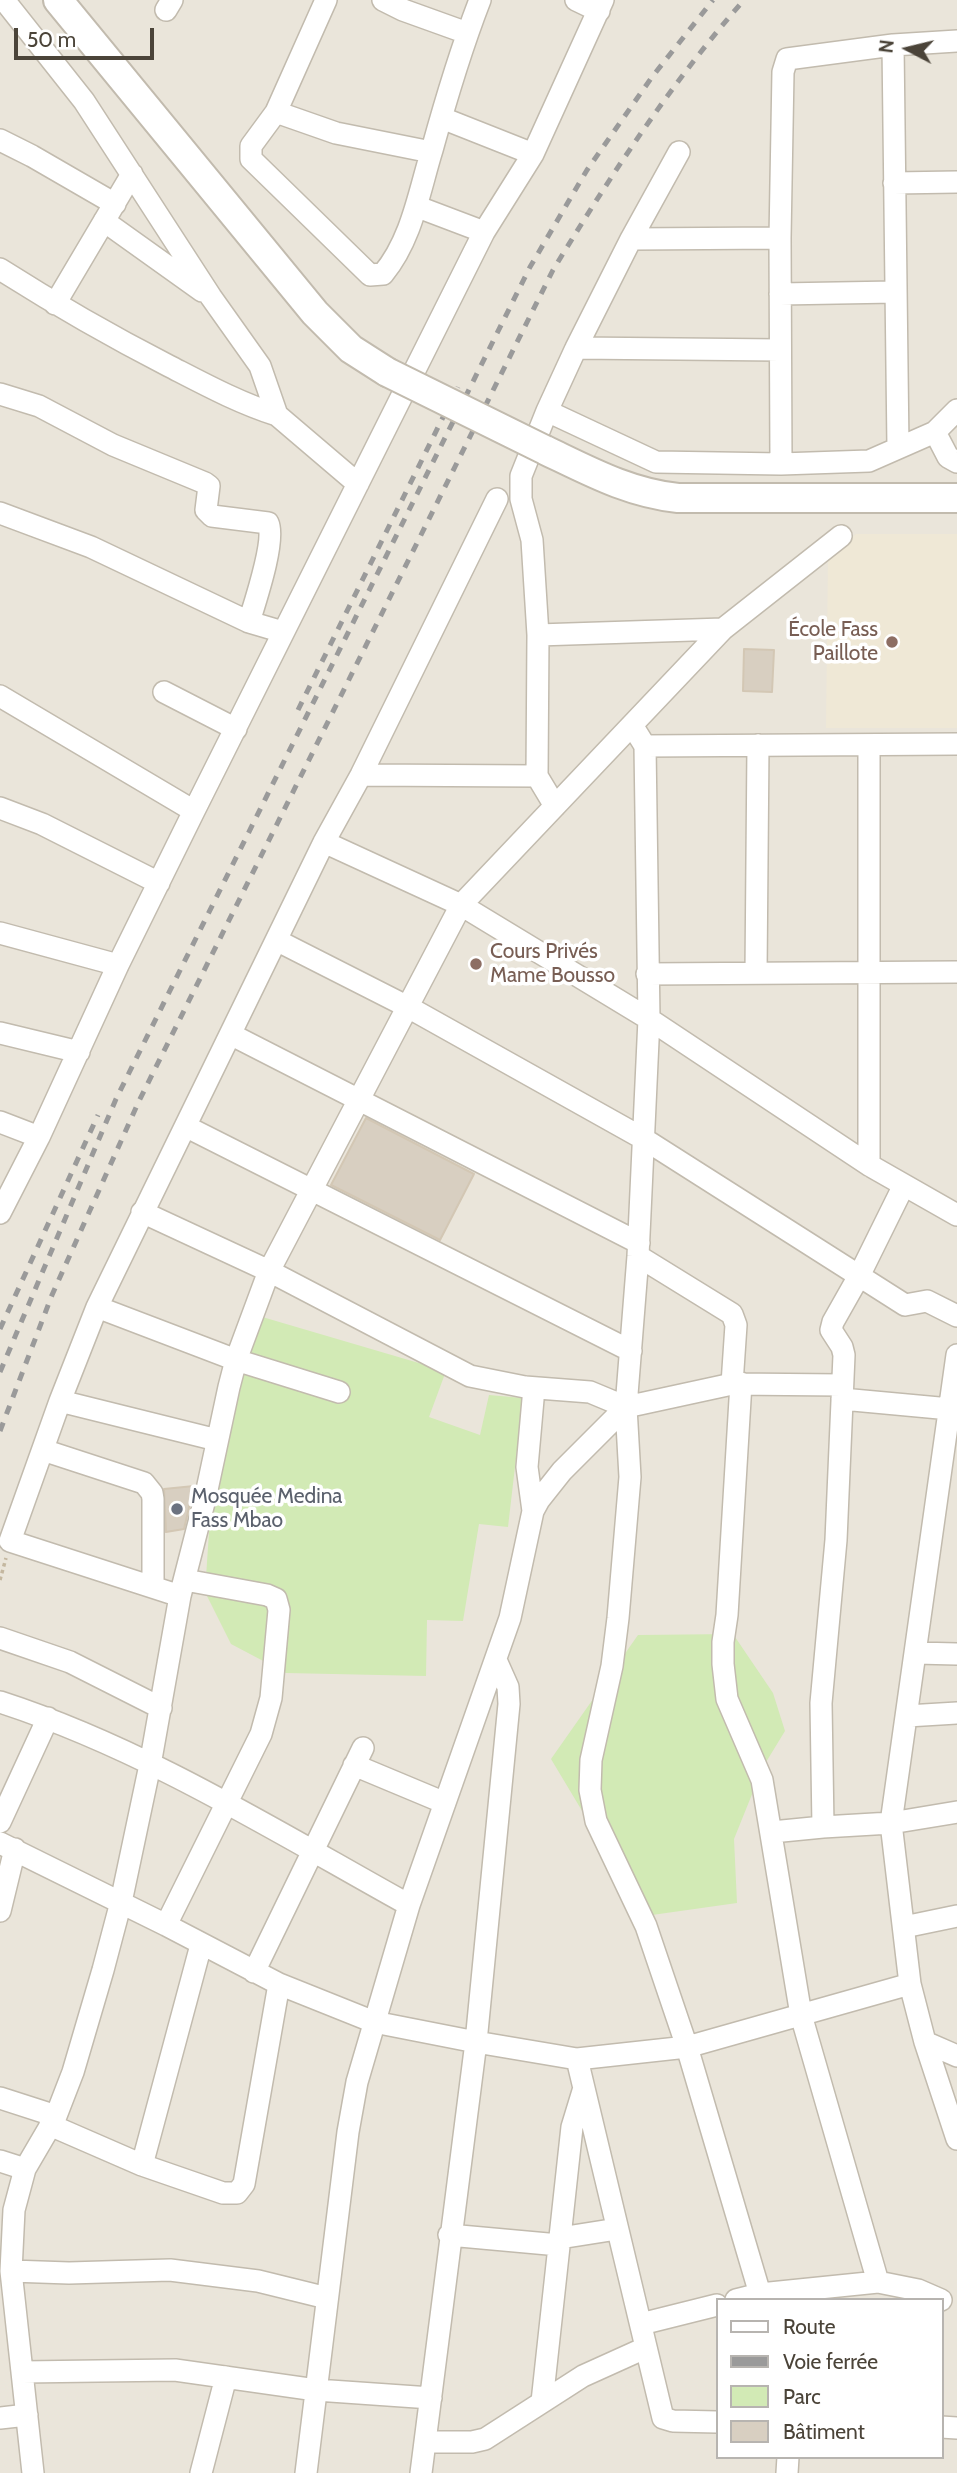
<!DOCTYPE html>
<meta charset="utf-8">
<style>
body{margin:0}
#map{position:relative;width:957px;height:2473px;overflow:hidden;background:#f6f3ec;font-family:Cabin,sans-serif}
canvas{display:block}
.legend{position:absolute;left:716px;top:2298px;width:228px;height:161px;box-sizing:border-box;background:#fff;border:2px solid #b7b4b0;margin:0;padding:9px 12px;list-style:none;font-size:21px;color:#4b4439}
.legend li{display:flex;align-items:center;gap:14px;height:35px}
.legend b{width:35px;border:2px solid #b7b4b0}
.north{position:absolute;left:873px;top:14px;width:70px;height:70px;-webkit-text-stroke:5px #fff;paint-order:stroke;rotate:277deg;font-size:19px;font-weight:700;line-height:28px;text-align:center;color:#4b4439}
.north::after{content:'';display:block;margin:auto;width:24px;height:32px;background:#4b4439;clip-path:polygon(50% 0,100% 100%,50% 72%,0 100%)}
.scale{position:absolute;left:14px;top:28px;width:140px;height:32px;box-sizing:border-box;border:4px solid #4b4439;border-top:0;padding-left:9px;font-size:21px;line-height:24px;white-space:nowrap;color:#4b4439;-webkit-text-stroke:5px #fff;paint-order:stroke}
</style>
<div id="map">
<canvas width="957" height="2473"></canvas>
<ul class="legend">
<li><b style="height:9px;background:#fff"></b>Route</li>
<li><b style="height:9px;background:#9a9a9a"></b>Voie ferrée</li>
<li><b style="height:19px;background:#d2eab5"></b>Parc</li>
<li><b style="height:19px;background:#d8cfc1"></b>Bâtiment</li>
</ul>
<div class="north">N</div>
<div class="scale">50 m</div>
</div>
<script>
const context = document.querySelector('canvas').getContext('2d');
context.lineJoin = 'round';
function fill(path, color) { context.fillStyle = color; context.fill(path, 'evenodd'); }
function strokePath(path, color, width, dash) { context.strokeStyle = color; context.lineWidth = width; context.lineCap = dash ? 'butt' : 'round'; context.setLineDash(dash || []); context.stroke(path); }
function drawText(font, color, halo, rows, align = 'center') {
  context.font = font + ' Cabin,sans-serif'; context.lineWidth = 7; context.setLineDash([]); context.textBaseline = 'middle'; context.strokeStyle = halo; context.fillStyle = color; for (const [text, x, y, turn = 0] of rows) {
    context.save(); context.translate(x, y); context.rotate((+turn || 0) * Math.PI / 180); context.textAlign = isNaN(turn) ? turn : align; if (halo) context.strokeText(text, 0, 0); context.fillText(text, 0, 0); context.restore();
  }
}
fill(new Path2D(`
 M0 0H957V2473H0ZM717 2300H941V2457H717Z`), '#eae5da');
fill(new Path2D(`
 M856 534H957V728H826L828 557Z`), '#efe8d6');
fill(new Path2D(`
 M259 1316 446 1371 429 1417 480 1435 489 1395 523 1398 508 1527 479 1524 463 1621 427 1620 426 1676 286 1673 231 1644 205 1592 210 1517 232 1390Z
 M733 1634 773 1693 785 1731 763 1767 734 1839 737 1903 645 1916 551 1759 638 1635Z`), '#d2eab5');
const building = new Path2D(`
 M744 649 774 650 772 692 743 691Z
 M366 1118 474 1174 440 1240 331 1185Z
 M194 1486 184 1529 166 1532 164 1489Z`);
fill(building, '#d8cfc1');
strokePath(building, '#d3c7b4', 2);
const minor = new Path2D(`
 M4 0 84 101 211 297 260 366 277 415 358 484
 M326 0 276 112 251 146V159L370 275 383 274C412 239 419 192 432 150 446 99 461 49 480 0
 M383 0 403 10 467 33
 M576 0 599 11
 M166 10 172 0
 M893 45 898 448
 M276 112 336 133 431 152
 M442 118 533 154
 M0 140 32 156 115 204
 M894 183 957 182
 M418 207 484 232
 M104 221 202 291
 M631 239 780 238
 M0 269C55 304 111 336 169 366 204 384 239 403 277 415
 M780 294 895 292
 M55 304 132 174
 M576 348 780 350
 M0 394 39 406 113 445 205 483 209 486 206 510 212 516 268 523C276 540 255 602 249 622
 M547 411 656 462 781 464 869 461 935 432 957 410
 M935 432 948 457 957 462
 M781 464 780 238 783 72 787 59 893 45 957 41
 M0 513 91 547 249 622 283 632
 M538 635 723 629
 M164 692 236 729
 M0 696 194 811
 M632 725 645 746 649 1019 638 1256 626 1407 630 1477 618 1618 612 1666 591 1760 590 1790 596 1821 646 1926 687 2047 760 2294
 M645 746 957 744
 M361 775 537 776
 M555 806 537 776 538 635 532 540 521 499V476L547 411 576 348 631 239 679 152
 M0 808 42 824 159 883
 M324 842 461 905 649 1019 869 1165 957 1215
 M0 933 118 965
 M278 941 408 1007 644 1139 905 1305 927 1301 957 1316
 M756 973 758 745
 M647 974 957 972
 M0 1033 79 1052
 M232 1035 639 1243
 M0 1122 39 1137
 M187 1127 631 1351
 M869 1165V745
 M904 1185 859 1276 833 1322 831 1330 842 1347 844 1355 836 1540 821 1703 823 1827 891 1823 910 1984 925 2042 957 2139
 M142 1212 269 1271 470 1376 525 1387 590 1392 626 1407
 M0 1213 39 1137 118 965 194 811 484 232 533 154 603 0
 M638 1256 732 1314 736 1325 732 1384
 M97 1307 236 1360 339 1392
 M957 1355 891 1823 957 1812
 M741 1383 727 1615 723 1642V1664L727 1699 762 1780 801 2015 878 2282
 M842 1399 950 1409
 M60 1401 217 1440
 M43 1450 144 1483 152 1493 153 1499V1587
 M533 1511 527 1467 534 1388
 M180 1596 10 1541 60 1401 97 1307 324 842 361 775 497 499
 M0 1638 70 1662 161 1708
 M916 1653 957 1654
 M0 1702C145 1749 277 1832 409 1905
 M907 1716 957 1713
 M354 1765 445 1803
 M0 1822 48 1718
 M772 1832 823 1827
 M0 1843 166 1925 279 1984 374 2022 476 2042 577 2059 687 2047 910 1984
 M0 1911 15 1849
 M166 1925 261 1734 271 1698 279 1610 276 1599 267 1595 185 1580
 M904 1927 957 1916
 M254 1972 363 1748
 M925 2042 957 2056
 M577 2059 663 2418 673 2421 717 2422
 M0 2098 56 2116
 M50 2125 142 2165 223 2193H237L244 2184 279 1984
 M0 2161 25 2169
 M142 2165 201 1945
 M449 2235 559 2245
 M560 2238 617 2229
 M11 2271 69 2273 170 2270 258 2281 327 2298
 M736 2300 760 2294 878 2282 918 2290 941 2300
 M641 2324 717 2305
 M22 2372 175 2370 316 2390 431 2398
 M542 2402 572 2127 583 2091
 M0 2418 27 2415
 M941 2427 957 2428
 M425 2442H472L485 2439 583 2376 645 2348
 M33 2473 11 2271 14 2210 25 2169 56 2116 73 2072 103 1970 121 1902 150 1765 180 1596 205 1499 229 1387 236 1360 269 1271 461 905 723 629 841 536
 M201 2473 226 2377
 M306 2473 348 2132 357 2082 409 1905 510 1618 533 1511 539 1500 562 1471 626 1407 732 1384 842 1385
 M421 2473 476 2042 509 1704 508 1687 496 1660
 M787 2473 788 2457`);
const tertiary = new Path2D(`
 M58 0 315 313 351 349 387 372
 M545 450C589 471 629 493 678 498H957`);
strokePath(minor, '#c2bbae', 24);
strokePath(tertiary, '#c2bbae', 32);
strokePath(new Path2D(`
 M0 1580 6 1558`), '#c4b79f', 3.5, [3.5, 3.5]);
strokePath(minor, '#fff', 21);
strokePath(tertiary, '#fff', 28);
strokePath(new Path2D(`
 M298 710 458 387
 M0 1329 98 1115
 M0 1372 116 1099 530 267 587 170 652 77 713 0
 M0 1431 52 1295 139 1101 553 270C611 175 671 83 744 0`), '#9a9a9a', 5, [9, 9]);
const tertiaryBridge = new Path2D(`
 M387 372 545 450`);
strokePath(tertiaryBridge, '#c2bbae', 32, []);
strokePath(tertiaryBridge, '#fff', 28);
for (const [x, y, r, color] of [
 [892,642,7,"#8d6e63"],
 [476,964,7,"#8d6e63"],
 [177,1509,7,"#6b7280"]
]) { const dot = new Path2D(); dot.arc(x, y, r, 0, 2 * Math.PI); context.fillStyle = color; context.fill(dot); strokePath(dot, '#fff', 2.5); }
drawText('21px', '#785e54', '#fff', [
 ["École Fass",878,630],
 ["Paillote",878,654],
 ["Cours Privés",490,952,"left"],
 ["Mame Bousso",490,976,"left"]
], 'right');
drawText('21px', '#5b616d', '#fff', [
 ["Mosquée Medina",191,1497],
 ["Fass Mbao",191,1521]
], 'left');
</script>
